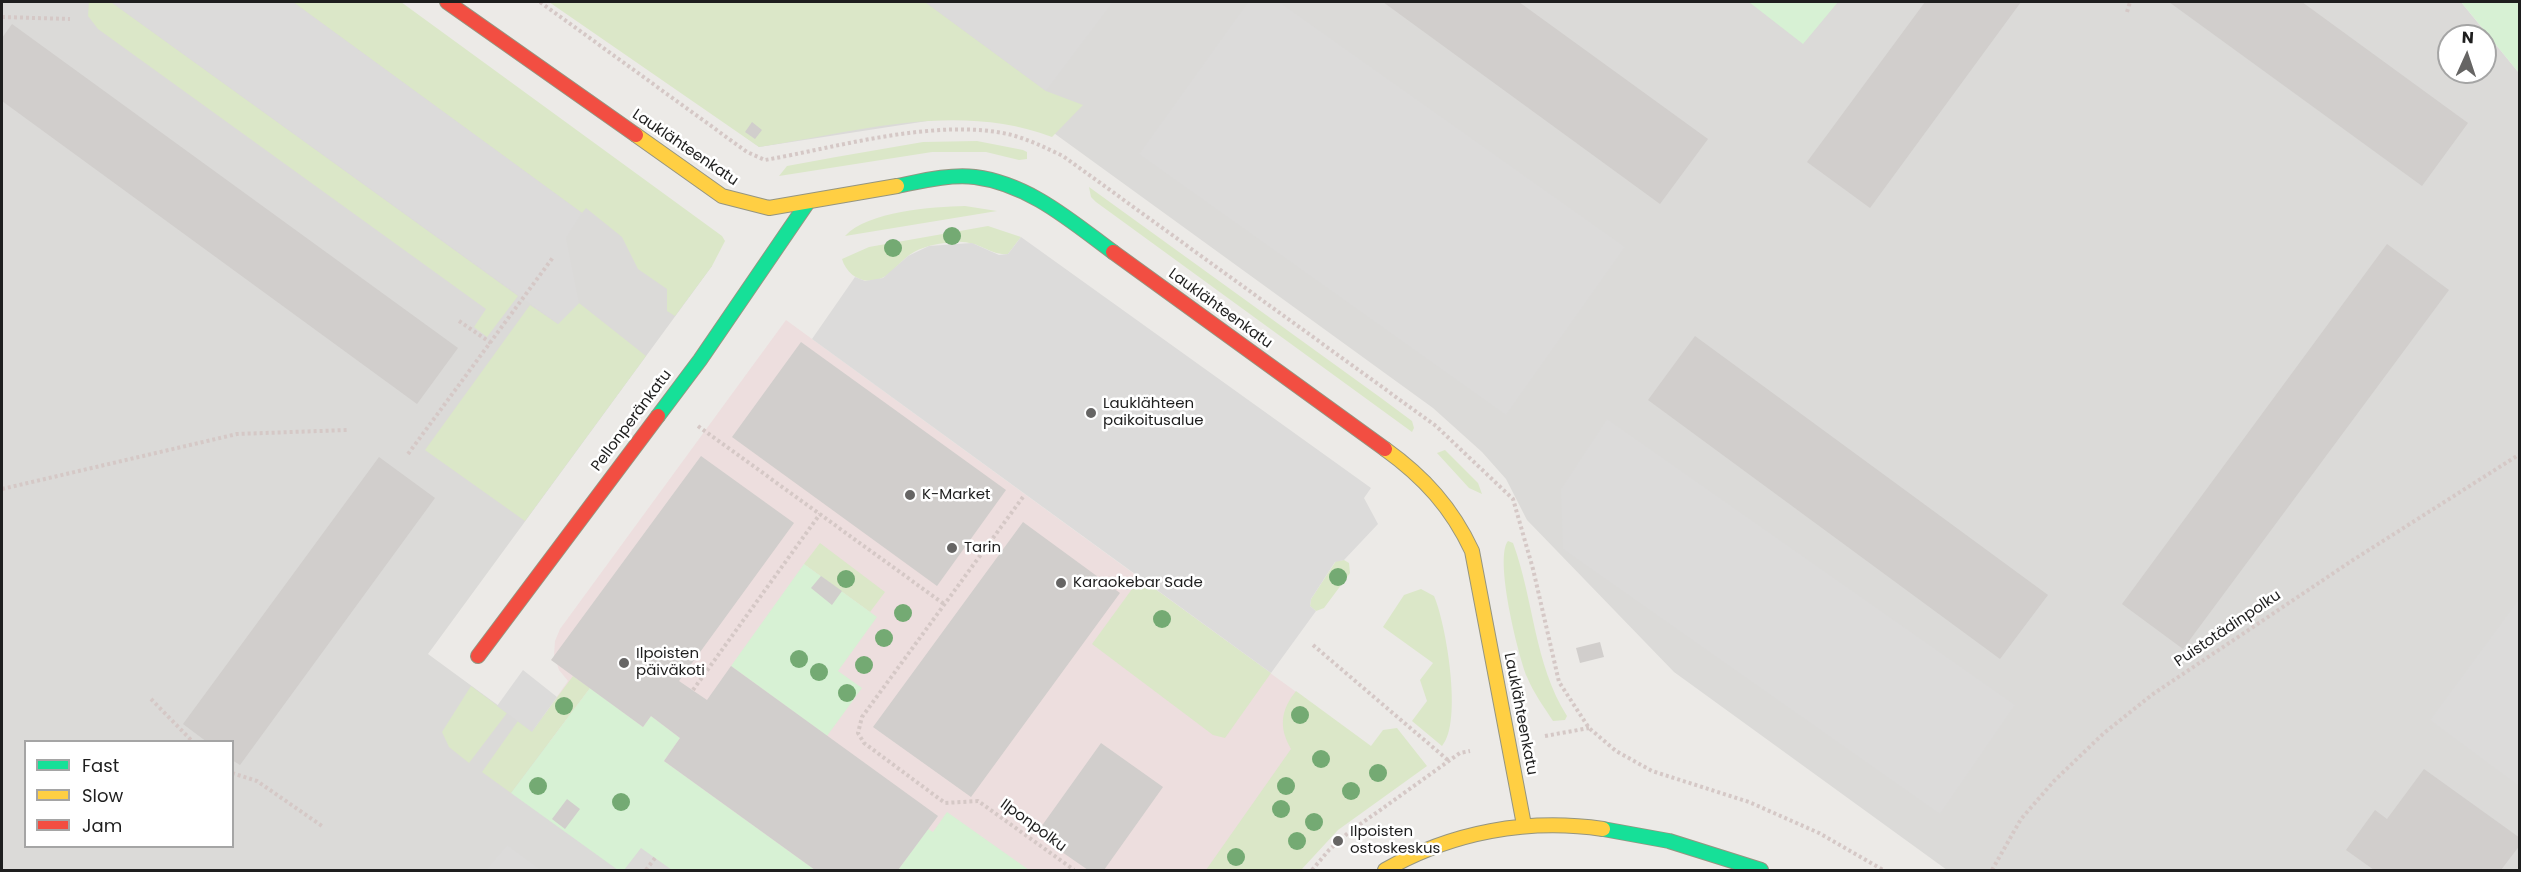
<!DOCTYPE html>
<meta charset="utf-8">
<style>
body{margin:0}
#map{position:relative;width:2521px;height:872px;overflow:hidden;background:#eceae7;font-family:Poppins,sans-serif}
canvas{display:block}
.frame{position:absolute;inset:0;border:3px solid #1e1e1e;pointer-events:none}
.legend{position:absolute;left:24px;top:740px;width:210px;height:108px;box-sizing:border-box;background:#fff;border:2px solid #a5a5a5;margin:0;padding:8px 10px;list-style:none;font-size:18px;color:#1e1e1e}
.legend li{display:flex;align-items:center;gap:12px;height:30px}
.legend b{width:30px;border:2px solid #a5a5a5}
.north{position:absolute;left:2437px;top:24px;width:60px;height:60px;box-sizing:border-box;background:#fff;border:2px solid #a5a5a5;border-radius:50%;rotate:3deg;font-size:16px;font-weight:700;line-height:24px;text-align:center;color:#1e1e1e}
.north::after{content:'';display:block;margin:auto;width:21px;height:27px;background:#666564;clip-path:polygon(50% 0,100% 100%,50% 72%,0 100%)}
</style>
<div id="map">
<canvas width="2521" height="872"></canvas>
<div class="frame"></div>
<ul class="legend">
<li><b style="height:8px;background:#16e098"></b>Fast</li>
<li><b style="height:8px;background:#ffcf43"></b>Slow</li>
<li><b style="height:8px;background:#f24e42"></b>Jam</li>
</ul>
<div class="north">N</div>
</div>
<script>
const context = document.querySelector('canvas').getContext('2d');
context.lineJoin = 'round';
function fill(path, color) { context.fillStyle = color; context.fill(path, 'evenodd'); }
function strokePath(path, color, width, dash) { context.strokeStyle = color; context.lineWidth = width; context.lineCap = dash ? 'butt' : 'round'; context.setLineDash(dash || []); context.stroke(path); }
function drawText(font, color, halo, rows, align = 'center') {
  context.font = font + ' Poppins,sans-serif'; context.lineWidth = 5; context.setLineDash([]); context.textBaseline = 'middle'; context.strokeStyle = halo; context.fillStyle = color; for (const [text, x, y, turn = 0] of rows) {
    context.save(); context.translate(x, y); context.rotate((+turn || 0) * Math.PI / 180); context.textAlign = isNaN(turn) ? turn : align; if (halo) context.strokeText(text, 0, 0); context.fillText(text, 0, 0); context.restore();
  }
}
fill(new Path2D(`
 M2 2H350L712 266 428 654 723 870H2ZM26 742H232V846H26Z
 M559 2H2461L2519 73V870H1947L1674 672 1527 520 1506 479 1482 452 1433 408 1018 107 759 147ZM2449 36H2485V72H2449Z`), '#dbdad8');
fill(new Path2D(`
 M786 320 1384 756 1301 870H723L532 732 568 681 559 670 554 655 555 641 560 629Z`), '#eddede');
fill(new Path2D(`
 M89 2H111L518 296 487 337 474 327 486 309 98 29 88 16Z
 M293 2H401L722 236 725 241 712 266 675 316 667 311V289L638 269 622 237 586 208 582 213Z
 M549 2H925L1046 91 1083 105 1052 137C957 101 856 132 759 147Z
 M977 141 1023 150 1027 152V159L1019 160 986 152H932L779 176 787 166 836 157 923 142Z
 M1089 187 1381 398 1412 421 1414 428 1412 432 1096 202 1091 197Z
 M965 206 997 211 845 236C868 211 932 207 965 206Z
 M988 226 1021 237 1008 254C990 256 979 240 955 242 941 243 927 245 914 252 902 258 894 273 882 278 864 286 847 276 842 259L869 247Z
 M579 303 646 356 525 521 425 450 530 305 558 324Z
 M1445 450 1478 483 1482 494 1469 488 1437 453Z
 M1508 541 1513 543C1534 600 1534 664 1567 716L1565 720 1553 721C1544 707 1533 692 1527 677 1518 655 1494 558 1508 541Z
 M820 543 885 592 870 612 804 564Z
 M1344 560 1349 563 1350 573 1324 608 1316 611 1310 606 1311 599 1336 561Z
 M1140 578 1271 673 1225 738 1213 735 1092 644Z
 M1421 589 1434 596C1446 623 1463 723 1442 746L1412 721 1427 701 1420 680 1433 663 1383 627 1404 595Z
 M573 676 590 688 511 793 482 772 518 721 532 731Z
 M471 686 507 713 469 763 449 747 442 732Z
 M1296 691 1371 746 1383 730 1397 728 1427 766 1338 830 1301 870H1206L1291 749C1279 728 1280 711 1296 691Z`), '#dbe7c8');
fill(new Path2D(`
 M1749 2H1838L1803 44Z
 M2461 2H2519V73Z
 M804 564 877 617 838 671 862 688 827 736 731 666Z
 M590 688 643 727 651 716 680 738 664 761 815 870H672L641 848 624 870H618L511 793Z
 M947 812 1029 870H898L928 829 933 832Z`), '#d7f1d4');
fill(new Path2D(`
 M111 2H293L582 213 566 238 579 303 558 324Z
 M925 2H1113L1046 91Z
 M1248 2H1279L1625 247 1506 415 1139 154Z
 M1021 237 1371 488 1364 498 1378 524 1344 560 1335 562 1311 599 1310 606 1316 611 1271 673 812 339 855 277 865 281 883 278 908 256 929 246 972 243 999 255 1008 254Z
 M1607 419 2015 705 1940 814 1563 549 1561 489Z
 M2519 599V786L2430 720Z
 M523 670 557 697 532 732 497 706Z
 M507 845 541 870H486Z`), '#dcdbda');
fill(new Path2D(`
 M1383 2H1519L1708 139 1660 204Z
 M1925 2H2021L1870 208 1807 162Z
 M2169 2H2302L2468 123 2422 186Z
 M12 24 458 348 417 404 2 101V38Z
 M752 122 762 130 755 139 745 132Z
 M2387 244 2449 290 2183 649 2122 604Z
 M1695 336 2048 595 2000 659 1648 400Z
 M801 342 1006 490 937 586 732 437Z
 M701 456 794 523 679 681 707 700 731 666 938 816 898 870H815L664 761 680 738 651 716 643 727 551 660Z
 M379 457 435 498 240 765 232 760V742H207L183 724Z
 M1023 522 1120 593 971 797 873 727Z
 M821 576 842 591 832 605 811 588Z
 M1600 642 1604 657 1580 663 1576 648Z
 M1101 743 1163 787 1104 870H1088L1036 834Z
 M2424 769 2520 838V845L2501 870H2374L2346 850 2375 810 2387 819Z
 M567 799 580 809 565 829 552 819Z`), '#d1cecc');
const fast = new Path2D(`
 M897 186C922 181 950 174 975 177 1029 184 1071 221 1113 252
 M658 416 700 360 808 202
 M1603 829 1669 841 1761 870`);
const slow = new Path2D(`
 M636 135 722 196 769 208 897 186
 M1385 449C1424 477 1452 508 1472 551L1524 825
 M1385 870C1452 832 1527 818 1603 829`);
const jam = new Path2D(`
 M447 2 636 135
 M1113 252 1385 449
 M478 656 658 416`);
strokePath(fast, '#959580', 16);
strokePath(slow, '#959580', 16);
strokePath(jam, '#959580', 16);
strokePath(new Path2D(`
 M540 2 747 152 765 160C839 147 938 117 1012 135 1030 140 1046 148 1063 156L1436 426 1513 499 1533 569 1559 682 1589 728 1616 751 1652 771 1749 802 1819 833 1883 870
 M2127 12 2130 2
 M2 17 70 19
 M459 321 491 343
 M698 426 944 604
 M408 454 554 256
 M2 489 237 434 347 430
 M1023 497 862 717 858 733 864 743 945 803 978 801 1074 870
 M1313 645 1449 761
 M693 690 820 514
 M151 699 193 742
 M1545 736 1589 728
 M232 773 257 781 322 826
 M646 870 655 858
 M1312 870 1329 850 1348 833 1460 753 1470 751
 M1992 870 2021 819 2054 781 2104 733 2153 694 2353 560 2520 454`), '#d5c8c6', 4, [3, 3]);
strokePath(fast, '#16e098', 14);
strokePath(slow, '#ffcf43', 14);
strokePath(jam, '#f24e42', 14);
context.fillStyle = '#74aa73';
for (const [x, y] of [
 [952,236],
 [893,248],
 [1338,577],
 [846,579],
 [903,613],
 [1162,619],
 [884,638],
 [799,659],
 [864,665],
 [819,672],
 [847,693],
 [564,706],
 [1300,715],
 [1321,759],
 [1378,773],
 [538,786],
 [1286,786],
 [1351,791],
 [621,802],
 [1281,809],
 [1314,822],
 [1297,841],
 [1236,857]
]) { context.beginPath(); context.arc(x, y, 9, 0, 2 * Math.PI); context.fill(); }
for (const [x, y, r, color] of [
 [1091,413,6,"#666564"],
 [910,495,6,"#666564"],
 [952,548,6,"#666564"],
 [1061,583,6,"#666564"],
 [624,663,6,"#666564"],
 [1338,841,6,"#666564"]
]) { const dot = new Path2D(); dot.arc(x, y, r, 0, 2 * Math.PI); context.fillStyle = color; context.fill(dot); strokePath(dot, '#fff', 2); }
drawText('15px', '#1e1e1e', '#fff', [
 ["Lauklähteenkatu",685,148,34],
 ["Lauklähteenkatu",1220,309,36],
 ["Pellonperänkatu",632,421,-53],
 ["Puistotädinpolku",2228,629,-34],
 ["Lauklähteenkatu",1520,714,79],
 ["Ilponpolku",1033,826,36]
]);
drawText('15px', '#1e1e1e', '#fff', [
 ["Lauklähteen",1103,404],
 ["paikoitusalue",1103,421],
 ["K-Market",922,495],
 ["Tarin",964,548],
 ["Karaokebar Sade",1073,583],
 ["Ilpoisten",636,654],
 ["päiväkoti",636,671],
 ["Ilpoisten",1350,832],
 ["ostoskeskus",1350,849]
], 'left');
</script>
